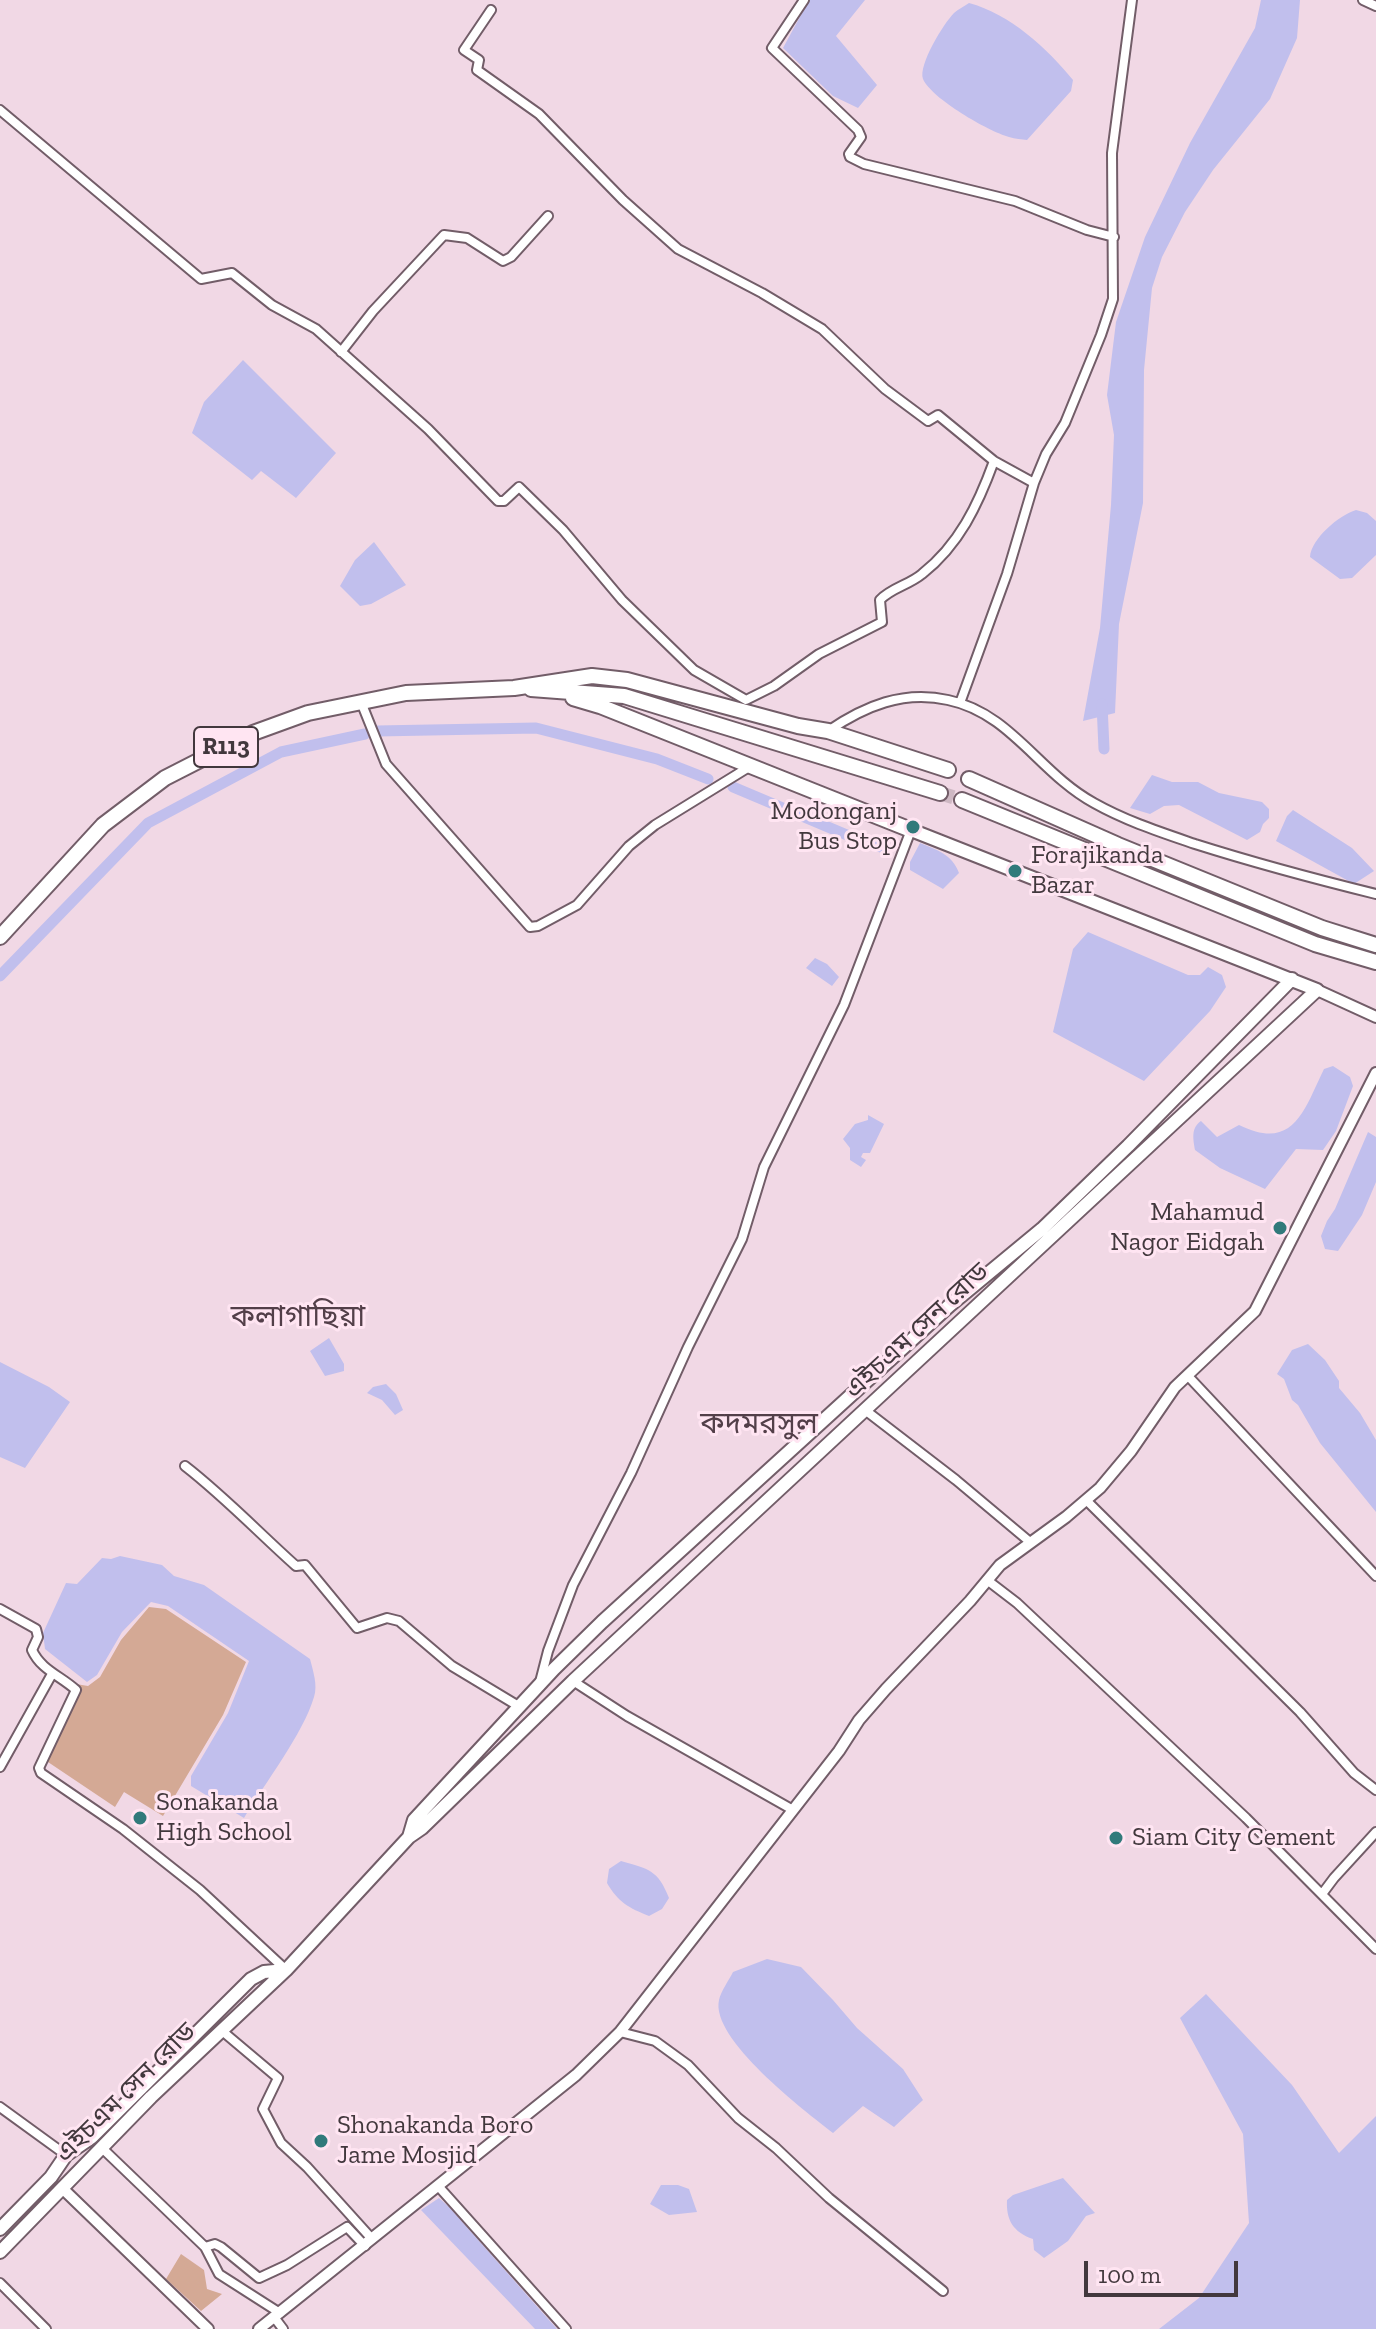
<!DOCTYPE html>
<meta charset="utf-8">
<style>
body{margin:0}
#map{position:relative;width:1376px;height:2329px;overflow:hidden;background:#f1d8e5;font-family:"Zilla Slab",serif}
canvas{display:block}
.scale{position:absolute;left:1084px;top:2261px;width:154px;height:36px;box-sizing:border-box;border:4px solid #42383d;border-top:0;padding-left:10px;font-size:24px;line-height:28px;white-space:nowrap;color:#42383d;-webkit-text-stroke:6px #ffe5f2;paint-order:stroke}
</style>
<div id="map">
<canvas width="1376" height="2329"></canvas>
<div class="scale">100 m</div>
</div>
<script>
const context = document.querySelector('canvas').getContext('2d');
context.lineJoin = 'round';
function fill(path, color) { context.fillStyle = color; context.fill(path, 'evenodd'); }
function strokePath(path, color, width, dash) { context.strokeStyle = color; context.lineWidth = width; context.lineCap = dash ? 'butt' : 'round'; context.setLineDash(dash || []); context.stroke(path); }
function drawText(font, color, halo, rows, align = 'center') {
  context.font = font + ' "Zilla Slab","Noto Sans Bengali",serif'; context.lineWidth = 6; context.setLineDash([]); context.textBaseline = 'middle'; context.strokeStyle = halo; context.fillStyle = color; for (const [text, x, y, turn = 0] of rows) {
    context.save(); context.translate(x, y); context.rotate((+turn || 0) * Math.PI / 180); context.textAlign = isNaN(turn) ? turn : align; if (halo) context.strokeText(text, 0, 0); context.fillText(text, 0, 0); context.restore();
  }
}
fill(new Path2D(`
 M149 1607 166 1609 246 1662 223 1715 163 1816 124 1792 115 1807 42 1758 76 1684 88 1686 100 1677 121 1640Z
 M181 2254 204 2270 207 2289 222 2294 201 2311 166 2279Z`), '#d4a995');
fill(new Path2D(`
 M809 0H865L836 36 877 85 858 108 833 96 783 48Z
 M1261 0H1300L1297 38 1270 99 1213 170 1185 212 1162 257 1152 288 1144 370 1143 503 1119 624 1115 713 1083 721 1100 628 1111 505 1114 435 1107 395 1116 322 1145 237 1190 143 1255 28Z
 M969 3C1010 14 1047 48 1073 80L1071 91 1027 140C1022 139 1015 139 1009 137 988 131 932 99 923 79 918 65 944 23 954 13 958 9 965 6 969 3Z
 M243 360 336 453 296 498 261 471 252 480 192 433 204 402Z
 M1356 510 1367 513 1376 521V555L1352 578 1340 579 1310 557C1311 539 1339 515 1356 510Z
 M374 542 406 585 371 604 360 606 340 586 355 560Z
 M1152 775 1172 782H1198L1219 793 1262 802 1269 809V818L1263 824 1260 832 1247 840 1179 805 1164 806 1150 814 1130 808Z
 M1293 810 1352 848 1374 871 1354 884 1276 841 1287 816Z
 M920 843C937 850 952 854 959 873L943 889 910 870V862Z
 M1088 932 1188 975H1200L1208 967 1222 975 1226 987 1210 1011 1144 1081 1053 1032 1073 949Z
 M815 958 827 964 839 977 832 986 806 968Z
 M1333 1066 1350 1077 1353 1086 1336 1131 1323 1150 1296 1149 1265 1189 1220 1168 1195 1150C1193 1138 1191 1128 1201 1121L1217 1137 1239 1125C1294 1152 1304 1110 1324 1069Z
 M868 1115 884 1124 870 1153H863L861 1157 866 1160 861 1167 850 1160V1148L843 1139 855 1124 868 1120Z
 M1368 1132 1376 1137V1182L1362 1215 1338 1251 1325 1249 1321 1236 1327 1221 1335 1209Z
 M329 1338 344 1364V1371L325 1376 310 1351Z
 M1308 1344 1325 1360 1339 1381V1388L1360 1413 1376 1440V1512L1320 1443 1298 1405 1292 1400 1284 1379 1277 1374 1292 1350Z
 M0 1362 49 1387 70 1402 25 1468 0 1457Z
 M386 1384 396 1394 403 1410 395 1415 382 1400 367 1393 373 1387Z
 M120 1556 162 1565 174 1576 204 1585 310 1659C313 1671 318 1685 314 1697 303 1734 265 1783 244 1818L191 1786V1776L228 1713 249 1661 168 1606 151 1602 122 1632 97 1675 87 1682 45 1649 43 1633 66 1583 77 1584 102 1558 111 1559Z
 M621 1861C649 1869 658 1870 669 1898L662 1909 649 1916C629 1908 618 1902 607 1883L609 1869Z
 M767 1959 801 1967 833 2000 857 2028 903 2069 923 2100 894 2127 863 2106 833 2133C805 2111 710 2039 719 2000 721 1991 729 1980 733 1972Z
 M1206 1994 1292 2085 1339 2153 1376 2116V2329H1159L1199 2298 1249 2223 1243 2134 1180 2018Z
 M1063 2178 1095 2213 1086 2216 1068 2241 1044 2258 1034 2250 1033 2239C1013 2232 1006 2220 1007 2200L1013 2195Z
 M661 2185H678L689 2189 697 2212 669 2215 650 2204Z
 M439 2198 449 2207 557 2329H535L421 2210Z`), '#c1bfed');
strokePath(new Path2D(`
 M1102 704 1104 749
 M377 731 536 728 657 759 708 779
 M733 787 854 838 884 848
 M0 976 148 823 281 752 365 734`), '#c1bfed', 11);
strokePath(new Path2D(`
 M940 793 962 800`), '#ceb8c3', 14, [14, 7]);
const minor = new Path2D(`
 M804 0 772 48 858 130 861 137 849 154 850 157 864 164 1015 201 1087 230 1114 237
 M1363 0 1376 6
 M491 10 464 50 479 60 477 70 539 114 623 200 678 249 762 293 822 329 885 389 928 421 938 415 994 461 1034 483
 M0 110 201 279 232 273 272 305 316 329 428 429 498 501H504L519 487 563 530 622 600 694 670 746 700 774 686 819 654 882 622 880 600C891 588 909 585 922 574 959 545 978 505 994 461
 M341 352 373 311 444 235 467 238 503 261 511 257 548 216
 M361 702 386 764 530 927 538 926 577 905 629 846 655 825 749 767
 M960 703 1007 574 1034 483 1046 454 1065 423 1101 335 1113 299 1112 153 1132 0
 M828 731C865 706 903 690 948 700 1011 713 1039 773 1094 803 1126 821 1160 832 1195 844 1255 863 1315 879 1376 894
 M1188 1376 1376 1576
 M865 1410 956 1480 1030 1542
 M185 1466C225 1497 259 1533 296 1566L305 1565 357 1628 387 1618 399 1621 452 1666 520 1707
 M1086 1500 1300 1712 1354 1773 1376 1790
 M987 1580 1017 1603 1246 1818 1376 1949
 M0 1609 36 1629 38 1637 32 1650C41 1670 61 1676 76 1690L39 1768 41 1773 123 1829 200 1890 286 1970
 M573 1681 627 1716 793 1810
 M540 1682 548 1651 573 1585 631 1473 688 1347 742 1239 764 1167 844 1005 911 830
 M0 1767 52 1674
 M1322 1894 1334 1878 1376 1832
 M221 2030 278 2078 263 2109 281 2143 307 2167 372 2239
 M620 2032 655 2041 688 2065 738 2118 776 2148 829 2198 943 2291
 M0 2107 66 2155
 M102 2148 205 2247 219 2274 280 2313
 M439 2187 566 2329
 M205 2247 215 2244 221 2247 259 2278 287 2265 347 2227 365 2246
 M0 2283 46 2329
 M274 2317 283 2329`);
const tertiary = new Path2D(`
 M1317 990 1376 1017
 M62 2188 208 2329
 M259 2329 576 2075 620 2032 839 1751 859 1720 886 1689 970 1601 1000 1565 1066 1517 1100 1488 1131 1451 1175 1387 1255 1311 1376 1073`);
const secondary = new Path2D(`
 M409 1837 414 1820 554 1669 602 1622 950 1305 1042 1229 1128 1146 1292 979
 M0 2229 51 2177 66 2155 92 2137 251 1979 264 1972 286 1970
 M0 2252 151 2097 286 1970 409 1837 422 1828 573 1681 1317 990 911 830`);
const primary = new Path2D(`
 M531 689 624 696 940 793
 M573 698 600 706 911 830
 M969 779 1118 845 1322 928 1376 945
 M962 800 1315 944 1376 962
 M0 937 103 825 165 778 253 733 308 713 406 693 514 688 592 676 627 680 798 726 828 731 948 770`);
strokePath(minor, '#725d68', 12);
strokePath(tertiary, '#725d68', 14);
strokePath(secondary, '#725d68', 16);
strokePath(primary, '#725d68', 18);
strokePath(minor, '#fff', 8);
strokePath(tertiary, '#fff', 10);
strokePath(secondary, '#fff', 12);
strokePath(primary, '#fff', 14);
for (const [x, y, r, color] of [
 [913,827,8,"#317a7b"],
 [1015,871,8,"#317a7b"],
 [1280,1228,8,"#317a7b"],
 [140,1818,8,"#317a7b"],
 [1116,1838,8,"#317a7b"],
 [321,2141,8,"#317a7b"]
]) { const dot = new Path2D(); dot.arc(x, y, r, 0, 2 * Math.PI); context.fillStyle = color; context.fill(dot); strokePath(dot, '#ffe5f2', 3); }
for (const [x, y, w] of [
 [226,747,64]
]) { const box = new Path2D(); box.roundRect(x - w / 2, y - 20, w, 40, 6); context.fillStyle = '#ffe5f2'; context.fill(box); strokePath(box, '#42383d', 2); }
drawText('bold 24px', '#42383d', null, [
 ["R113",226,747]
]);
drawText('26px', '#42383d', '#ffe5f2', [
 ["Modonganj",897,812,"right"],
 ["Bus Stop",897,842,"right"],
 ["Forajikanda",1031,856],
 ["Bazar",1031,886],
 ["Mahamud",1264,1213,"right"],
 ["Nagor Eidgah",1264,1243,"right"],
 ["Sonakanda",156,1803],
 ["High School",156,1833],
 ["Siam City Cement",1132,1838],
 ["Shonakanda Boro",337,2126],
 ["Jame Mosjid",337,2156]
], 'left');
drawText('26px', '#42383d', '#ffe5f2', [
 ["এইচএম সেন রোড",917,1331,-43],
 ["এইচএম সেন রোড",126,2093,-45]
]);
drawText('30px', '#533f49', '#ffe5f2', [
 ["কলাগাছিয়া",298,1317],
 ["কদমরসুল",759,1424]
]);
</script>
